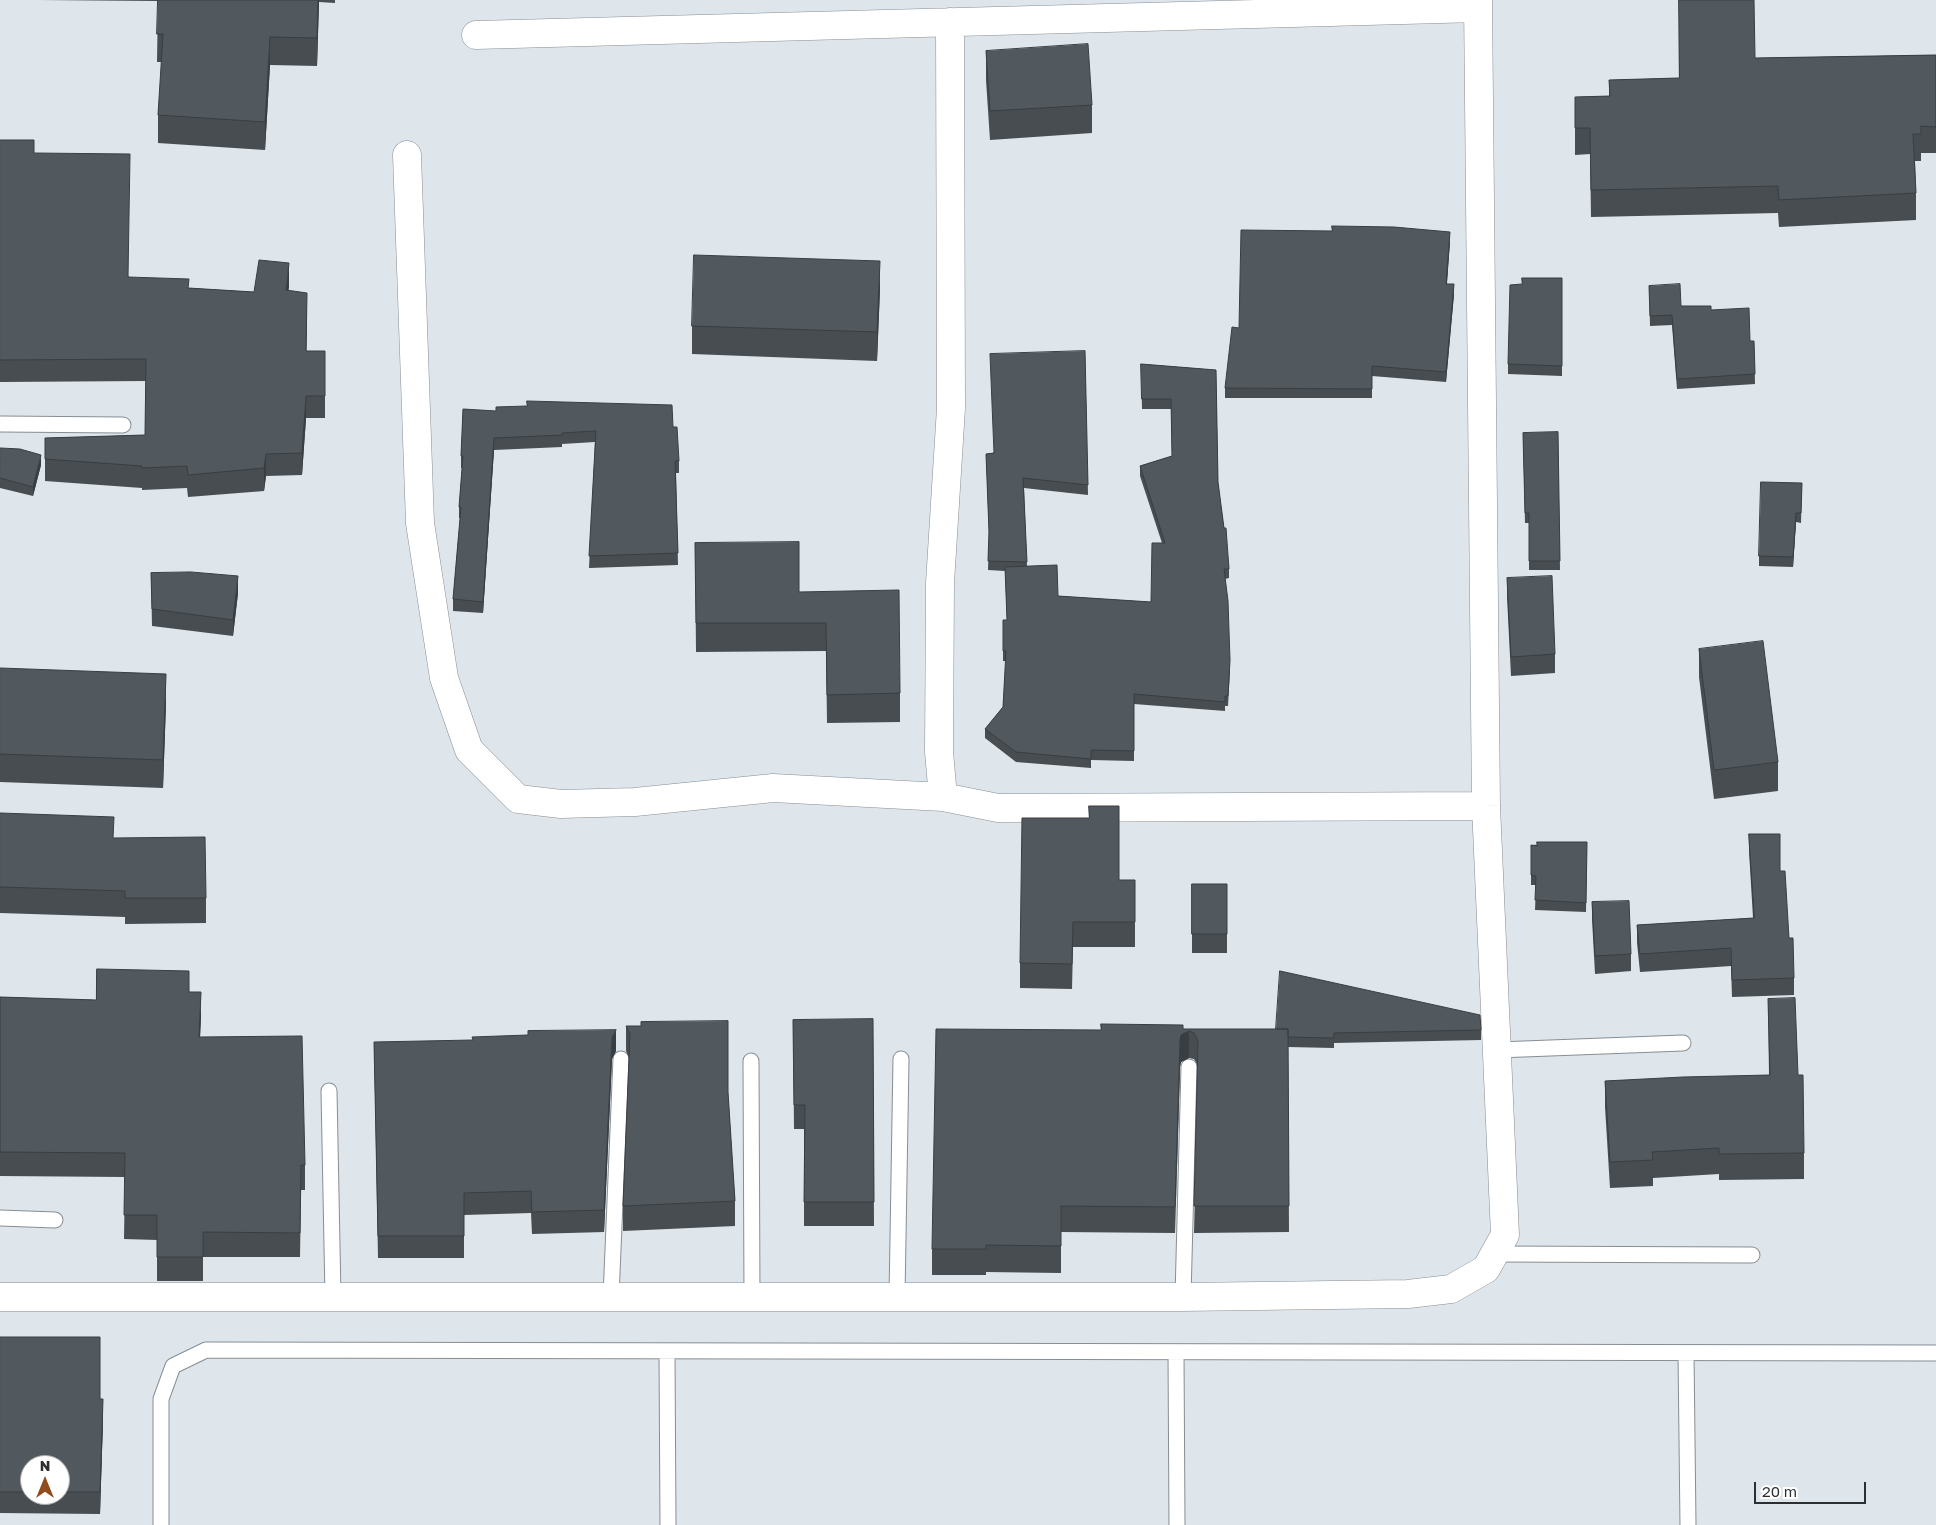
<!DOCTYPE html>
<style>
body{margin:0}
#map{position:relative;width:1936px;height:1525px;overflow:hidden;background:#dee5eb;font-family:"Golos Text",sans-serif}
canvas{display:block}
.north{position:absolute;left:20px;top:1455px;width:50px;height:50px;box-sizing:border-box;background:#fff;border:1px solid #abacad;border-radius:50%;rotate:0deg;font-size:14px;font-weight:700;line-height:20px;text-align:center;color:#2c2f31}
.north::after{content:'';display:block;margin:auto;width:18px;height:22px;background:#904c1e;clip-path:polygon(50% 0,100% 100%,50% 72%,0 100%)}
.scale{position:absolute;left:1754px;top:1482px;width:112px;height:22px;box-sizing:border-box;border:2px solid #2c2f31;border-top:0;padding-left:6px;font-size:15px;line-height:18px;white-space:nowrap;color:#2c2f31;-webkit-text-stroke:4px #fff;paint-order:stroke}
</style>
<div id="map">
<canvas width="1936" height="1525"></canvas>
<div class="north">N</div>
<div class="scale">20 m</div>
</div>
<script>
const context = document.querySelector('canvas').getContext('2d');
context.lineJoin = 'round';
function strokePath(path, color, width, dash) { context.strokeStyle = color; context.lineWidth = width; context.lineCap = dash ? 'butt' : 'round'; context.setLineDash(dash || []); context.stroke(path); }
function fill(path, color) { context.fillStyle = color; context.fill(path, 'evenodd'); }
const service = new Path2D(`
 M0 424 123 425
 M1497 1050 1683 1043
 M751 1061 752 1297
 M329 1091 333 1297
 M0 1218 55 1220
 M1494 1254 1752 1255
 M611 1297 621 1059
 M897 1297 901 1059
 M1183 1297 1189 1067
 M667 1351 668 1525
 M1176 1352 1177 1525
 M1686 1353 1688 1525
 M161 1525V1399L173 1366 206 1350 1936 1353`);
const minor = new Path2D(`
 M950 22 951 408 940 583 939 752 943 797 998 808 1486 806
 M476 35 1478 8
 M407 155 420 523 444 678 469 750 518 799 561 804 635 802 773 788 943 797
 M0 1297H1183L1408 1294 1451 1289 1486 1269 1505 1235 1486 806 1478 0`);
strokePath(service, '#878e93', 17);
strokePath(minor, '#878e93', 29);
strokePath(service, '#fff', 15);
strokePath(minor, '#fff', 28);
fill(new Path2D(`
 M39 0H335V3L319 2 317 66 270 65 265 150 158 143V115L162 62H157L158 1Z
 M986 51 1092 105V133L990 140 986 80Z
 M1936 55V153H1921V161H1915L1916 193V220L1779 227 1778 213 1591 217 1590 154 1575 155V97L1609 96V80L1679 78 1755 58Z
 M0 140 34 153 129 277 189 288 254 292 289 286 288 291 307 315 306 351H325V418H306L302 475 266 476 264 491 188 497 187 488 142 490V488L45 481V438L145 435 146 381 0 382Z
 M1450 241 1447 284 1454 294 1446 382 1372 376V398H1225V388L1239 328Z
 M1562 278V376L1508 374V364L1522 284Z
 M1649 286 1681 306 1711 310 1750 341H1754L1755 384 1677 389 1672 325 1650 326Z
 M880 289 877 361 692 354V326Z
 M1085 351 1088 495 1024 488 1027 566 1058 596 1151 602 1162 543 1140 476V466L1172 456 1171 409H1142L1141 364 1216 370 1218 482 1229 569V578L1225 579 1230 670 1228 706H1225V711L1134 704V761L1091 760V768L1016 762 985 738V729L1003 707 1006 661H1003V620H1007L1005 571 988 570 989 536 986 454 993 453Z
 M463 409 673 427 679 461V473H676L678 565 589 568 595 442 562 444V447L494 450 483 613 453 611V599L460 518H459V507L462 468H461V456Z
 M1558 432 1560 570H1529V523H1525L1523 433Z
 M0 448 41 465 33 496 0 488Z
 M1802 483 1801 523 1796 522 1793 567 1759 566V556Z
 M695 543 799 592 900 693V722L827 723 826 651 696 652Z
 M151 573 238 593 233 636 152 626Z
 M1507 578 1555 654V673L1511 676 1507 597Z
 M1699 649 1778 762V791L1714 799 1699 677Z
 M0 668 166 703 163 788 0 782Z
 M0 813 114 838 206 898V923L125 924V917L0 913Z
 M1749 834 1780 871 1794 978V995L1732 997 1731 966 1640 972 1637 943V925L1753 918 1749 851Z
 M1587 842 1586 912 1535 910 1536 885H1531V845Z
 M1119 880H1135V947H1073L1072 989 1020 988V963Z
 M1192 884H1227V953H1192Z
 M1592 902 1631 954V971L1595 974 1592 919Z
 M189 992 201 1016 200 1037 305 1165V1190H301L300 1257H203V1281H157V1240L124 1239 125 1177 0 1176V997L96 1000Z
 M1768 999 1798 1075 1804 1153V1179L1719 1180V1174L1653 1178V1186L1610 1188 1605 1107V1081L1769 1075Z
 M873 1019 874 1226H804V1129H794L793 1020Z
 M626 1026 728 1092 735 1201V1226L623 1231V1206L629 1058 626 1051Z
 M1183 1029 1481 1030V1040L1334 1043V1048L1288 1047 1289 1232 1194 1233 1198 1066 1194 1059 1189 1058 1181 1062 1180 1067 1175 1233 1061 1232V1273L986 1272V1275H932V1249L1101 1030Z
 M374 1042 616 1051 612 1059 604 1232 532 1234 531 1213 464 1215V1258H378Z
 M0 1337 100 1399 103 1420 100 1514 0 1513ZM30 1465H60V1495H30Z`), '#474d51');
fill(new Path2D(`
 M318 0 319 2 317 66V38Z
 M270 37V65L265 150V122Z
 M1450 232V241L1446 294V284Z
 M880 261V289L877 361V332Z
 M289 263V286L286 313V290Z
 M1454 284V294L1446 382V372Z
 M307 293V315L306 374V351Z
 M306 396V418L302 475V453Z
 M494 438V450L483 613V602Z
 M266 454V476L264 491V468Z
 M41 455V465L33 496V487Z
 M1796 513V522L1793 567V557Z
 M238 576V593L233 636V620Z
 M166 674V703L163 788V760Z
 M201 992V1016L199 1061V1037Z
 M616 1030V1051L612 1059 604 1232V1210L612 1037Z
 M1189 1031V1058L1181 1062 1180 1067 1175 1233 1180 1040 1181 1035Z
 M103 1399V1420L100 1514V1492Z`), '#393e42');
const building = new Path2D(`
 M158 0H318L317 38 270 37 265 122 158 115 163 34H157Z
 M1679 0H1754L1755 58 1936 55V127L1921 126V134H1913L1916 193 1779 200 1778 186 1591 190 1590 128H1575V97L1610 96 1609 80 1679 78Z
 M1088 44 1092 105 990 111 986 51Z
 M0 140H34V153L130 154 128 277 189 279 188 288 254 292 259 260 289 263 286 290 307 293 306 351H325V396H306L302 453 266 454 264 468 188 475 187 466 142 468V466L45 459V438L145 435 146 359 0 360Z
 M1332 226 1394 227 1450 232 1446 284H1454L1446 372 1372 366V389L1225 388 1232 327 1239 328 1241 230 1332 231Z
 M694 255 880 261 877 332 692 326Z
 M1522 278H1562V366L1508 364 1510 285 1522 284Z
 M1680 284 1681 306H1711V310L1749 308 1750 341H1754L1755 374 1677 379 1672 315 1650 316 1649 286Z
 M1085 351 1088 485 1023 478 1027 562 988 561 989 531 986 454 994 453 990 354Z
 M1141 364 1216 370 1218 482 1224 528H1226L1229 569H1224L1228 601 1230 660 1228 696H1225V702L1134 694V751L1091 750V759L1016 752 985 729 1003 707 1006 651H1003V620H1007L1005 567 1057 565 1058 596 1151 602 1152 543H1165L1140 466 1172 456 1171 399H1142Z
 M527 401 672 405 673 427H677L679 461H675L678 553 589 556 596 431 562 433V435L494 438 483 602 453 599 461 507H459L463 456H461L463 409 496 411V407L527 406Z
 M1558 432 1560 561H1529V513H1525L1523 433Z
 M0 448 20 449 41 455 33 487 0 478Z
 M1761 482 1802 483 1801 513H1796L1793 557 1759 556Z
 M799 542V592L899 590 900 693 827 695 826 623H696L695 543Z
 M191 572 238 576 233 620 152 609 151 573Z
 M1552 576 1555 654 1511 657 1507 578Z
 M1763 641 1778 762 1714 770 1699 649Z
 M0 668 166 674 163 760 0 754Z
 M1089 806H1119V880H1135V922H1073L1072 964 1020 963 1022 818H1089Z
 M0 813 114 817 113 838 205 837 206 898H125V891L0 887Z
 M1749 834H1780V871H1785L1789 938H1793L1794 978 1732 980 1731 948 1640 954 1637 925 1754 918Z
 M1537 842H1587L1586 903 1535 900 1536 876 1531 875V845L1537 846Z
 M1192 884H1227V934H1192Z
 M1629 901 1631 954 1595 956 1592 902Z
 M97 969 189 971V992H201L199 1037 302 1036 305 1165H301L300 1233 203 1232V1257H157V1215H124L125 1153 0 1152V997L96 1000Z
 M1280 971 1480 1015 1481 1030 1334 1033V1038L1288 1037V1029H1276Z
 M1795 998 1798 1075H1803L1804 1153 1719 1154V1148L1652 1152 1653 1160 1610 1162 1605 1081 1683 1077 1770 1075 1768 999Z
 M873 1019 874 1202H804L805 1105H794L793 1020Z
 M728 1021V1092L735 1201 623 1206 630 1034 626 1026H641V1022Z
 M1101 1024 1183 1025V1029H1288L1289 1206H1194L1198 1041 1194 1033 1189 1031 1181 1035 1180 1040 1175 1207 1061 1206V1246L986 1245V1249H932L936 1029 1101 1030Z
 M616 1030 612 1037 604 1210 532 1212 531 1191 464 1193V1236H378L374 1042 473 1040 472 1037 528 1035V1031Z
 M0 1337H100V1399H103L100 1492H60V1465H30V1492H0Z`);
fill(building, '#52595e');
strokePath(building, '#393e42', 1);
</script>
